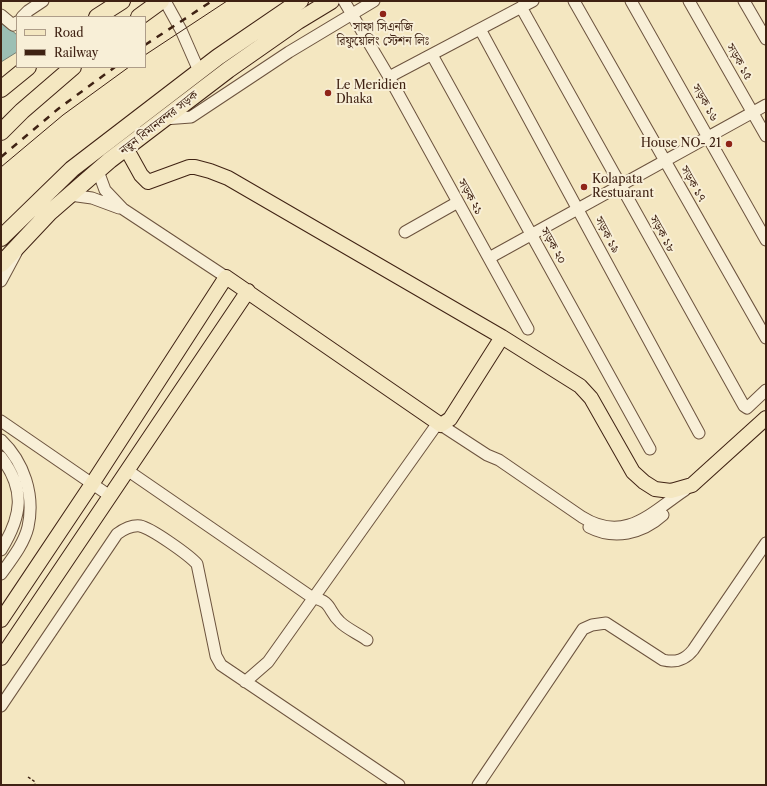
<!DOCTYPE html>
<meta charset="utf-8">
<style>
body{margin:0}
#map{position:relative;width:767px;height:786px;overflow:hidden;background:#f4e7c1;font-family:"Libre Caslon Text",serif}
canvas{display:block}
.frame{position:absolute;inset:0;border:2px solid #3f2213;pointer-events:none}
.legend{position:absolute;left:16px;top:16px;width:130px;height:52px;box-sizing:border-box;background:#f8efd7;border:1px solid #ae9d89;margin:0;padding:5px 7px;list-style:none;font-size:12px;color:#3f2213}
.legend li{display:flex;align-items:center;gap:8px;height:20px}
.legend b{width:20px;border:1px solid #ae9d89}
</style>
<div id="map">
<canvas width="767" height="786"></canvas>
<div class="frame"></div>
<ul class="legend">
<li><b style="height:5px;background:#f4e7c1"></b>Road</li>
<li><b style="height:5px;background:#3f2213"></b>Railway</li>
</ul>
</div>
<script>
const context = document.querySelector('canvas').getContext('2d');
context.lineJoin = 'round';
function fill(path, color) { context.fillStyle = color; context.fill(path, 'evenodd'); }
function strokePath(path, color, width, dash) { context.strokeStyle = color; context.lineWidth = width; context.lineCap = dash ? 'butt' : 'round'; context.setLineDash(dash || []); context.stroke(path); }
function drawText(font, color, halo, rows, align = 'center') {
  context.font = font + ' "Libre Caslon Text","Noto Serif Bengali",serif'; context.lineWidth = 4; context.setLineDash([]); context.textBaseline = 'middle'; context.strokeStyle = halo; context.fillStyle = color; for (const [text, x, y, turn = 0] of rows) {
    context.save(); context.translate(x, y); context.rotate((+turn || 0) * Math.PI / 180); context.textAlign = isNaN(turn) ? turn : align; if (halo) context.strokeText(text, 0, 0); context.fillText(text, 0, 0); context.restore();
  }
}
const water = new Path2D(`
 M1 21 17 35V52L1 62Z`);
fill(water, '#9cbfb4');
strokePath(water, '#778074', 1);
const minor = new Path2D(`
 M165 1 181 30 199 71
 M344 1 389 77 528 329
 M574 1 766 338
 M631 1 766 240
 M689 1 766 136
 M744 1 766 39
 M521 7 744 406 747 408 766 390
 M1 15 13 25 17 22
 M22 17 28 11 43 1
 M480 29 699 433
 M432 55 650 449
 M389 77 533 1
 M164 119 191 117 289 52 374 1
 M98 171 105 190 123 209 226 277
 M70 195 92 198 119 208
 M405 232 458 202
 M489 258 766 105
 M1 281 16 253
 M1 421 110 496
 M1 440C24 462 35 495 28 527 24 544 11 560 1 574
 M1 457C26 490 22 516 1 550
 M127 470 313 598C332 601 328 611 340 622 347 629 359 634 367 640
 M589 527C614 540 642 534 663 515
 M245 682 268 662 435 427 441 425 487 455 499 460 582 517C625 544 652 512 685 490
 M1 706 117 534C124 529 131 525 140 526 151 528 189 555 197 564L216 656 221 665 399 785
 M478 785 583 629 592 625 606 623 663 660C676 663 685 660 693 650L766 543`);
const major = new Path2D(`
 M126 148 141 175 148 182 189 167H195L210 171 228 178 502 337 580 386 591 398 633 472 644 482 655 489 671 491 692 485 766 418
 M1 620 92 484 226 277 441 425 450 419 502 337
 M1 658 248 291`);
const highway = new Path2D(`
 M97 17 122 1
 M139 17 161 1
 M1 89 28 67
 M1 132 22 111 73 67
 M1 238 72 169 218 57 300 1
 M1 264 49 213 110 160 228 70 298 21 331 1`);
strokePath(minor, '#6c533e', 13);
strokePath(major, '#3f2213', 16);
strokePath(highway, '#3f2213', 18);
strokePath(new Path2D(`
 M28 777 34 781 35 785`), '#3f2213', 1.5, [3, 2]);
strokePath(minor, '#f8efd7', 11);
strokePath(major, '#f4e7c1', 14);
strokePath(highway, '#f4e7c1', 16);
strokePath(new Path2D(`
 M145 55 227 1
 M1 167 63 115 129 67`), '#3f2213', 1);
strokePath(new Path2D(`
 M145 45 212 1
 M1 157 58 109 115 67`), '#3f2213', 2.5, [7, 7]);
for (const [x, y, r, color] of [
 [383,14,4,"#8f2418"],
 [328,93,4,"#8f2418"],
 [729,144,4,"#8f2418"],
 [584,187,4,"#8f2418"]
]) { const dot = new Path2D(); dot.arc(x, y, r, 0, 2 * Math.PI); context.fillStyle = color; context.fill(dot); strokePath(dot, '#f8efd7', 1.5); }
drawText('12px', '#3f2213', '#f8efd7', [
 ["সাফা সিএনজি",383,28,"center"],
 ["রিফুয়েলিং স্টেশন লিঃ",383,42,"center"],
 ["Le Meridien",336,86],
 ["Dhaka",336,100],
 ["House NO- 21",721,144,"right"],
 ["Kolapata",592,180],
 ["Restuarant",592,194]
], 'left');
drawText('12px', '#3f2213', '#f8efd7', [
 ["সড়ক ১৫",739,62,60],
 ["সড়ক ১৬",705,103,60],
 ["নতুন বিমানবন্দর সড়ক",159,123,-38],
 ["সড়ক ১৭",693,184,60],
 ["সড়ক ২১",470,197,61],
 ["সড়ক ১৮",662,234,61],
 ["সড়ক ১৯",607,235,62],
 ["সড়ক ২০",553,246,61]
]);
</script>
